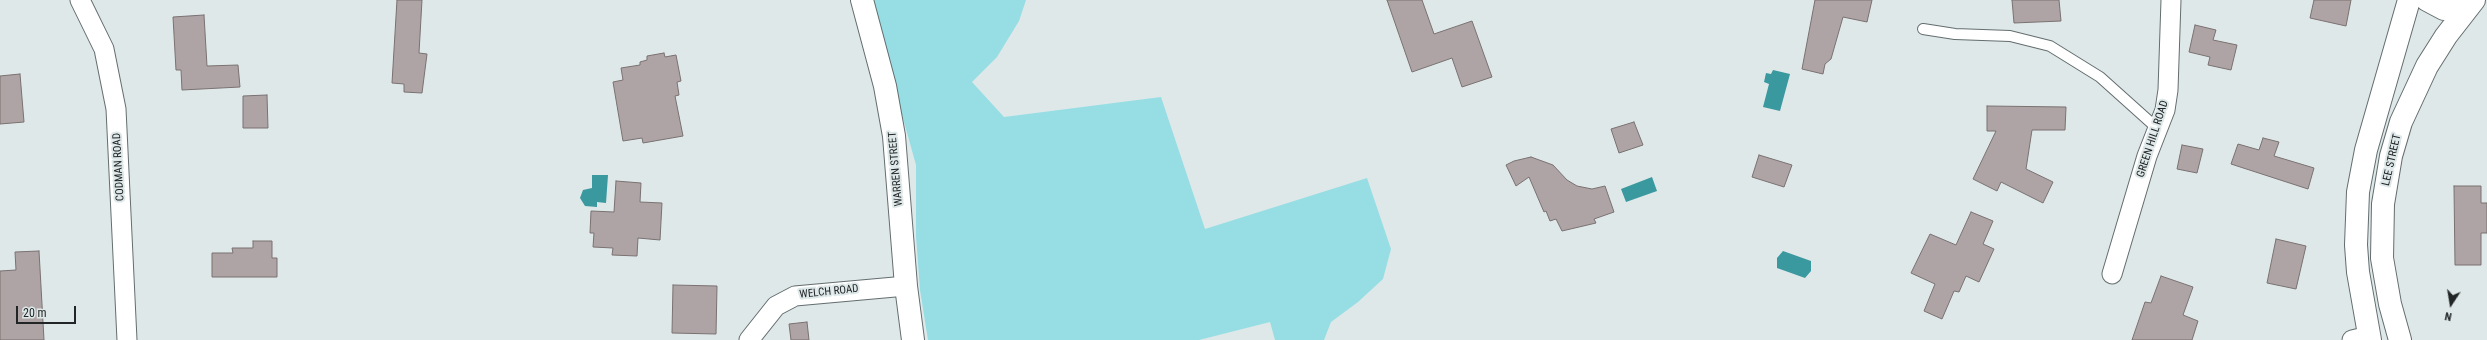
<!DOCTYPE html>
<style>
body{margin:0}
#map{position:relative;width:2487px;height:340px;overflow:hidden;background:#dee8e9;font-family:"Roboto Condensed",sans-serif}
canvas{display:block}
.north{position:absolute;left:2431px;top:284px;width:40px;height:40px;-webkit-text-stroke:3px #dee8e9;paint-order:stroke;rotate:192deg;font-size:11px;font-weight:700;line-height:16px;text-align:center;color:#222526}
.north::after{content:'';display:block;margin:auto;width:14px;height:18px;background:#222526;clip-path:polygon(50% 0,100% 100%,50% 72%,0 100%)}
.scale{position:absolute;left:16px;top:306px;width:60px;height:18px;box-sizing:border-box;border:2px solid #222526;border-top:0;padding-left:5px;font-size:12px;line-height:14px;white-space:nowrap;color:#222526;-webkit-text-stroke:3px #dee8e9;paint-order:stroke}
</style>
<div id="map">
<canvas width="2487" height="340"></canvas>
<div class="north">N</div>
<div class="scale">20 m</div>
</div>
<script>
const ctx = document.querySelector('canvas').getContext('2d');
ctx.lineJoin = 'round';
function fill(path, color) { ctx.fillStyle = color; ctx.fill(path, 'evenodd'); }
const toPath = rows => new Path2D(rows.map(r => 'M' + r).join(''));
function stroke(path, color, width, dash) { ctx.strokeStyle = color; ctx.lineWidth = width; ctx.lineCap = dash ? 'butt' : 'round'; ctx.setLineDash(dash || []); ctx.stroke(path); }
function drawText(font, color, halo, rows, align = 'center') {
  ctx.font = font + ' "Roboto Condensed",sans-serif'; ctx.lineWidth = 4; ctx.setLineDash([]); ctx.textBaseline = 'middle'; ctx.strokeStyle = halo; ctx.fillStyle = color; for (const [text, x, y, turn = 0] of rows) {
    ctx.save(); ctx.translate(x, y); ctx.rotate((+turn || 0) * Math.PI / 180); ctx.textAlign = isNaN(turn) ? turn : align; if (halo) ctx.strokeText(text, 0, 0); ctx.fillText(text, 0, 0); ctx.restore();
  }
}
fill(toPath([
 [870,0,1026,0,1019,21,997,57,972,82,1004,117,1161,97,1205,229,1367,178,1391,249,1383,279,1358,302,1331,322,1324,340,1275,340,1270,322,1199,340,928,340,920,290,916,236,916,165]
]), '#96dee4');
fill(toPath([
 [1773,70,1790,74,1780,111,1763,107,1769,84,1764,82,1766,73,1771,74],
 [592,175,608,175,606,203,597,202,597,207,585,206,580,198,583,190,592,188],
 [1652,177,1657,191,1626,202,1621,189],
 [1783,251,1811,261,1811,271,1805,278,1777,268,1777,258]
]), '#3a989f');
const building = toPath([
 [397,0,422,0,419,53,427,54,422,93,404,92,404,84,392,83,397,0],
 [1387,0,1422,0,1434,34,1472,21,1492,77,1462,87,1452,58,1412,72,1387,0],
 [1815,0,1872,0,1867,22,1843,17,1831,59,1825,64,1823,74,1802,69,1815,0],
 [2012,0,2059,0,2061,21,2014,23,2012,0],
 [2314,0,2351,0,2346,26,2310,18,2314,0],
 [204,15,207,66,238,65,240,87,182,90,181,70,176,70,173,17,204,15],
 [2195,25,2216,30,2213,40,2237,45,2231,70,2208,65,2210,57,2189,52,2195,25],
 [664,53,665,57,676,55,681,81,677,82,679,95,675,96,683,136,643,143,642,138,623,141,613,82,623,80,621,68,640,65,640,62,647,60,647,56,664,53],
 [20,74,24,122,0,124,0,76,20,74],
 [267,95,268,128,243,128,243,96,267,95],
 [1987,106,2066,107,2065,130,2032,130,2026,169,2053,182,2043,203,2001,182,1997,191,1973,179,1996,131,1987,131,1987,106],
 [1634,122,1643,145,1619,153,1611,129,1634,122],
 [2263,138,2279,142,2274,156,2314,168,2308,189,2231,164,2238,144,2259,150,2263,138],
 [2182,145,2203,149,2197,173,2177,169,2182,145],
 [1759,155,1792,165,1784,187,1752,177,1759,155],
 [1531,157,1553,165,1567,180,1577,186,1592,189,1605,186,1614,212,1594,219,1596,223,1562,231,1556,219,1550,221,1546,211,1544,212,1529,177,1516,186,1506,165,1514,161,1531,157],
 [616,181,641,183,640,202,662,203,660,240,638,238,637,256,612,255,613,248,593,247,594,233,590,233,591,211,614,212,616,181],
 [2454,186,2481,186,2481,203,2487,203,2487,233,2481,233,2481,265,2455,265,2454,186],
 [1971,212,1993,221,1983,244,1994,249,1979,282,1966,276,1959,292,1954,291,1942,319,1924,311,1935,284,1911,273,1930,234,1956,245,1971,212],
 [2276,239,2306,246,2296,289,2267,283,2276,239],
 [253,241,272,241,272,258,277,258,277,277,212,277,212,253,233,253,232,248,253,248,253,241],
 [39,251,44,340,0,340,0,271,16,270,15,252,39,251],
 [2161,276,2193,287,2183,315,2198,321,2192,340,2132,340,2145,302,2151,303,2161,276],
 [673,285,717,286,716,334,672,333,673,285],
 [807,322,809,340,791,340,789,324,807,322]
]);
fill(building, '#aea4a5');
stroke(building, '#7a7171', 1);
const lane = toPath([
 [1923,29,1955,34,2010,36,2050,46,2100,77,2158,129]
]);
const street = toPath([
 [80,0,104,49,116,109,127,340],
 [2112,274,2147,156,2165,110,2168,90,2171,0],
 [749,340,776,306,795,296,906,286],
 [2352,340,2369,336]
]);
const secondary = toPath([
 [862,0,885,86,894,136,906,286,913,340],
 [2427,0,2444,9,2470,5],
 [2370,340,2358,272,2356,245,2358,192,2366,150,2409,0],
 [2400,340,2390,304,2382,258,2383,204,2391,156,2401,122,2427,66,2446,36,2474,0]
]);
stroke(lane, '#646d6e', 12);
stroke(street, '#646d6e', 21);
stroke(secondary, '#646d6e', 24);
stroke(lane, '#fff', 10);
stroke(street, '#fff', 19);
stroke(secondary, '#fff', 22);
drawText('11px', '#222526', '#dee8e9', [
 ["GREEN HILL ROAD",2153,139,-72],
 ["LEE STREET",2392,160,-77],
 ["CODMAN ROAD",119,167,-93],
 ["WARREN STREET",896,169,-95],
 ["WELCH ROAD",829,292,-6]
]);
</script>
